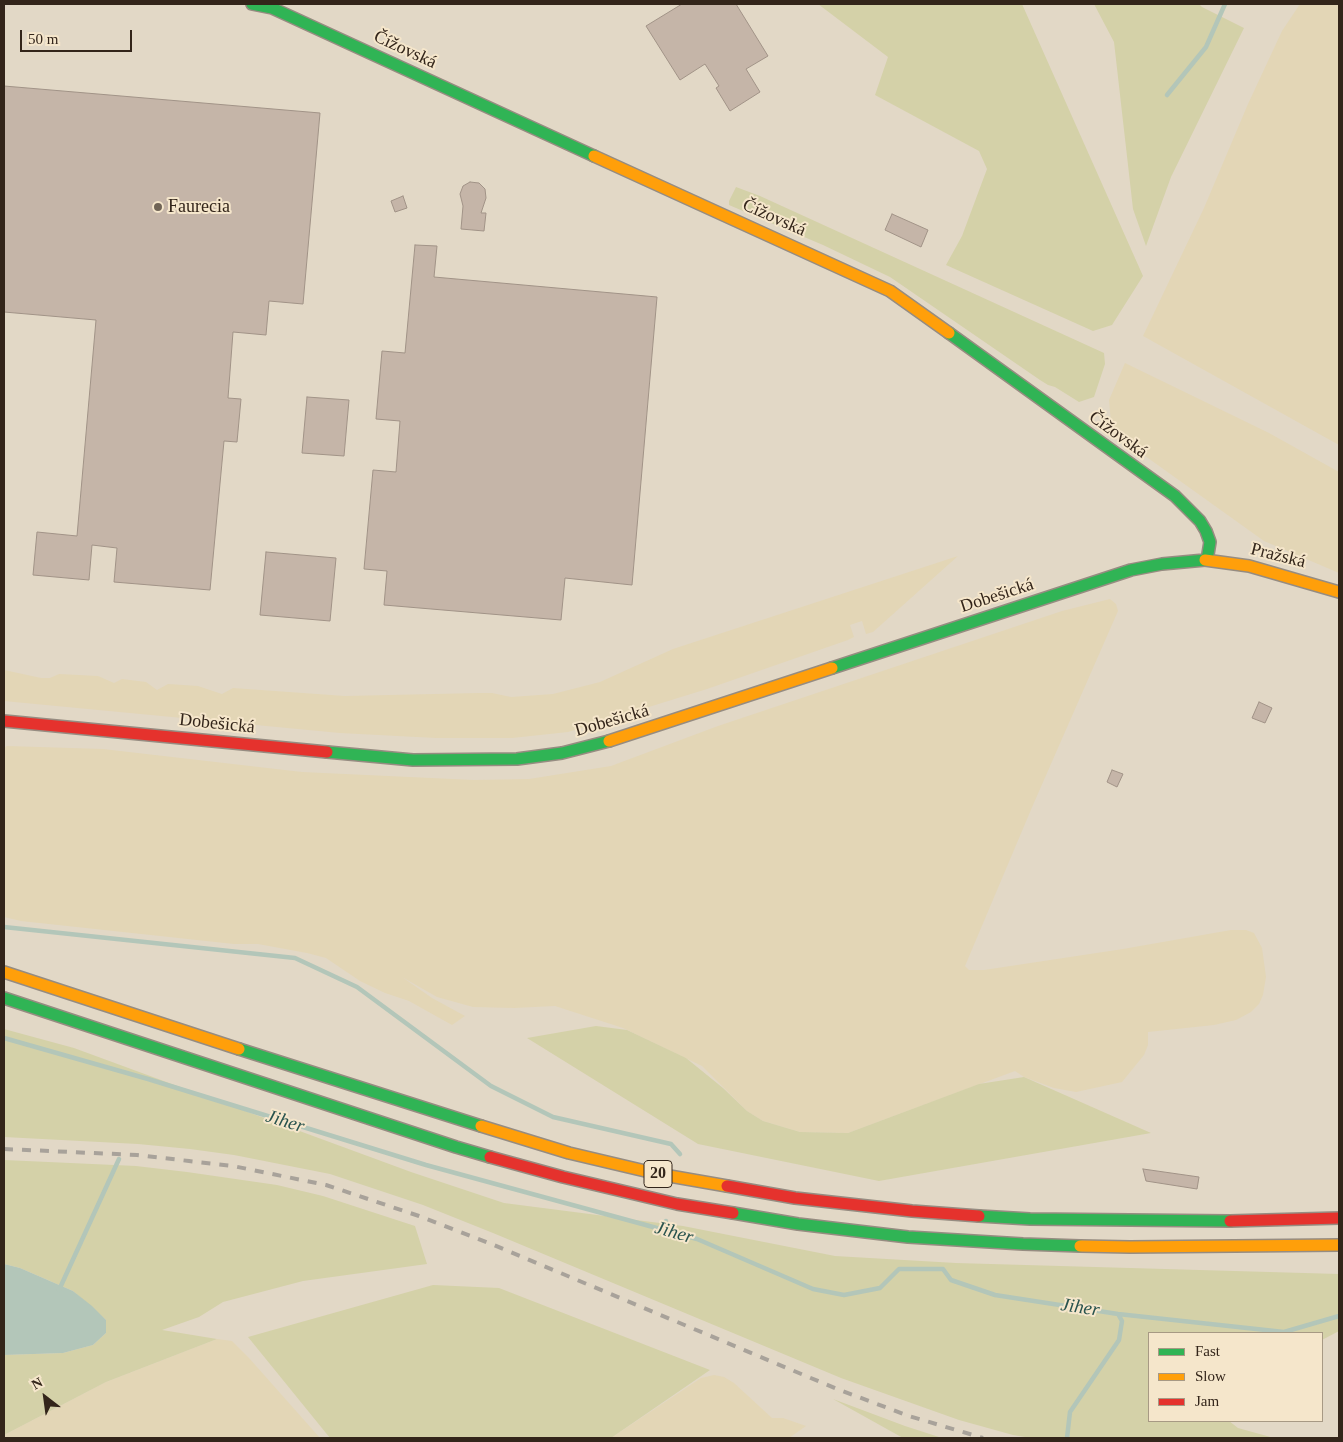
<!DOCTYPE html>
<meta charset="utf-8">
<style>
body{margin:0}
#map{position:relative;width:1343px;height:1442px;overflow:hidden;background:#e2d8c6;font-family:"Times New Roman",serif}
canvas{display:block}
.frame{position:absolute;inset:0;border:5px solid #33251a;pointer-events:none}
.legend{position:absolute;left:1148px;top:1332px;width:175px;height:90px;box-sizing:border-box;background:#f5e6cb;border:1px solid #a79984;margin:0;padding:6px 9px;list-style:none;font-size:15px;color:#33251a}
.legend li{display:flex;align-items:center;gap:10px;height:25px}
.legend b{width:25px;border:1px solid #a79984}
.north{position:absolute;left:20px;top:1372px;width:50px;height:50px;-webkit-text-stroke:4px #f5e6cb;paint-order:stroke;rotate:330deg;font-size:14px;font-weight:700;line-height:20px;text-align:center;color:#33251a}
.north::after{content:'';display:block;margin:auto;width:18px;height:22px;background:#33251a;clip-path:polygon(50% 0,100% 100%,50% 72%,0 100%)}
.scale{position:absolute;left:20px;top:30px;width:112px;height:22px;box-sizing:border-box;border:2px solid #33251a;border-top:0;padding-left:6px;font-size:15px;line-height:18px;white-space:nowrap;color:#33251a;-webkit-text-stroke:4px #f5e6cb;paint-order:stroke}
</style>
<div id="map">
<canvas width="1343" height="1442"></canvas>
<div class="frame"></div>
<ul class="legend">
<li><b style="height:6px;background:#30b455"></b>Fast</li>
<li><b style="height:6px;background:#ff9f0a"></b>Slow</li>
<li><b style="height:6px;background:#e5322d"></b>Jam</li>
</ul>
<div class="north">N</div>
<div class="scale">50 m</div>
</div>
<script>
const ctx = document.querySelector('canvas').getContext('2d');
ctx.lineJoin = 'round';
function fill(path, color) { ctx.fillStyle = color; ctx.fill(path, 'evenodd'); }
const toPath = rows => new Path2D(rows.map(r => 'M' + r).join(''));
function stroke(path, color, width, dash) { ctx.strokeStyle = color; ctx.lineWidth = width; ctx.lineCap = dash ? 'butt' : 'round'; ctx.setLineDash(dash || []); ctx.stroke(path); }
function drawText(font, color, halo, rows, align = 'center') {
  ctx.font = font + ' "Times New Roman",serif'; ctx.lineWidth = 4; ctx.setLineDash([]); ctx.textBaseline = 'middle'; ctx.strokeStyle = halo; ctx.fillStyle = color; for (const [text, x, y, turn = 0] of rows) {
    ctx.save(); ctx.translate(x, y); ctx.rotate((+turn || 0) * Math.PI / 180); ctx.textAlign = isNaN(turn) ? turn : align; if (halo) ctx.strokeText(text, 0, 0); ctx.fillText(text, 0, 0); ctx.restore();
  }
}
fill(toPath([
 [1300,4,1339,4,1339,445,1143,336,1204,208,1248,104,1282,31],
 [1125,363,1269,433,1339,472,1339,573,1264,541,1120,438,1111,423,1109,400],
 [958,556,873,632,866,634,862,621,850,625,854,637,848,640,707,689,568,732,512,738,436,738,340,733,4,701,4,670,41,678,50,678,59,674,98,676,114,683,122,679,146,682,157,690,168,684,198,686,222,694,233,688,345,696,479,693,492,693,511,697,553,694,600,682,673,649],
 [1110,599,1116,604,1118,611,1033,805,965,966,969,970,984,970,1123,949,1231,930,1246,930,1254,933,1262,948,1266,977,1263,995,1259,1004,1251,1012,1236,1020,1214,1025,1148,1032,1148,1045,1144,1055,1122,1082,1076,1092,1054,1088,1024,1077,1015,1071,848,1133,800,1132,763,1121,747,1111,702,1066,623,1028,555,1006,514,1008,473,1007,437,997,402,977,432,998,465,1016,452,1025,409,1001,385,993,360,981,326,958,307,953,258,944,234,944,21,921,4,917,4,748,7,746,103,749,302,772,474,780,529,779,611,766,718,726,1062,611],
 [217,1339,232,1341,249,1358,320,1438,4,1438,4,1435,106,1382],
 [714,1375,724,1377,734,1383,772,1418,783,1418,806,1426,789,1438,611,1438,701,1378]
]), '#e3d6b6');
fill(toPath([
 [818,4,1022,4,1143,276,1112,325,1093,331,946,265,962,236,987,169,979,151,875,95,888,57],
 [1094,4,1199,4,1202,7,1244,28,1171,177,1146,246,1133,209,1114,42],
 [736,187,760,196,1104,353,1105,364,1094,397,1079,402,1055,387,1048,385,1040,380,890,277,823,245,729,205,729,201],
 [596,1026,627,1030,686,1058,723,1088,747,1111,763,1121,800,1132,848,1133,979,1084,1024,1077,1151,1133,879,1181,698,1144,527,1038],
 [4,1029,74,1048,411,1172,504,1203,683,1226,835,1256,956,1263,1339,1274,1339,1331,1322,1340,1322,1333,1149,1333,1149,1421,1229,1421,1238,1428,1274,1438,1031,1438,1013,1435,959,1420,841,1378,493,1233,423,1205,330,1174,234,1155,190,1149,138,1144,4,1137],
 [4,1160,136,1166,187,1172,277,1185,323,1196,415,1226,427,1264,303,1281,223,1302,199,1317,162,1330,217,1339,106,1382,4,1435,4,1355,63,1353,93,1345,106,1333,106,1320,73,1291,20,1268,4,1264],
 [433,1285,499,1288,710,1370,611,1438,330,1438,248,1337],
 [833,1399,905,1426,942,1438,903,1438]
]), '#d4d1a8');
fill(toPath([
 [4,1264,20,1268,73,1291,92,1306,106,1320,106,1333,93,1345,63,1353,4,1355]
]), '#b3c6b9');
stroke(toPath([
 [1167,95,1206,47,1225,4],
 [4,927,295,958,357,987,491,1086,553,1117,671,1144,680,1154],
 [4,1038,148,1079,426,1165,697,1239,813,1289,844,1295,880,1288,899,1269,943,1269,951,1280,995,1295,1118,1314,1284,1332,1339,1316],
 [665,1230,666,1221],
 [59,1290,119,1159],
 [1067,1438,1070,1412,1119,1340,1122,1321,1118,1314]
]), '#b3c6b9', 4.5);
const building = toPath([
 [682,4,736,4,768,56,746,69,760,92,730,111,716,88,719,86,705,64,680,80,646,26,682,4],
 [4,86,320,113,303,304,269,301,266,335,233,332,228,398,241,399,237,442,224,441,210,590,114,582,117,548,92,545,89,580,33,575,37,532,77,536,96,320,4,312,4,86],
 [470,182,479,183,485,189,486,198,481,213,486,213,484,231,461,229,463,206,460,194,463,186,470,182],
 [403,196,407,208,395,212,391,201,403,196],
 [892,214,928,230,921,247,885,230,892,214],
 [415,245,437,246,434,277,657,297,632,585,565,578,561,620,384,605,387,571,364,569,373,470,396,472,400,421,376,419,382,351,405,353,415,245],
 [307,397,349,400,344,456,302,453,307,397],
 [266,552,336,558,330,621,260,615,266,552],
 [1259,702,1272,708,1265,723,1252,718,1259,702],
 [1112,770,1123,774,1117,787,1107,782,1112,770],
 [1143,1169,1199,1177,1197,1189,1146,1181,1143,1169]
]);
fill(building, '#c5b5a8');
stroke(building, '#a19387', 1);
const fast = toPath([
 [252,4,272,8,594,156],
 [949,333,1175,496,1200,521,1206,531,1210,542,1207,560],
 [832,668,1131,570,1162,564,1205,560],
 [327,752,413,760,517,759,562,753,609,741],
 [4,998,456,1147,490,1157],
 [239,1049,481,1126],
 [733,1213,798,1224,908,1237,1023,1244,1080,1246],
 [979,1216,1030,1219,1230,1221]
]);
const slow = toPath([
 [594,156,890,291,949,333],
 [1205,560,1249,566,1339,592],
 [609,741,832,668],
 [4,972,239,1049],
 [481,1126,569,1153,658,1174,727,1186],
 [1080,1246,1130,1247,1339,1245]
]);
const jam = toPath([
 [4,721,327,752],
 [490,1157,563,1177,677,1204,733,1213],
 [727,1186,795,1198,912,1211,979,1216],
 [1230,1221,1339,1218]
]);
stroke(fast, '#968c81', 14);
stroke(slow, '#968c81', 14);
stroke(jam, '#968c81', 14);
stroke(fast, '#30b455', 11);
stroke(slow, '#ff9f0a', 11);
stroke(jam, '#e5322d', 11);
stroke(toPath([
 [4,1149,137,1155,189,1161,233,1166,326,1185,419,1216,489,1243,837,1389,909,1416,983,1438]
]), '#a8a29a', 4, [9, 9]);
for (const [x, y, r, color] of [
 [158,207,5,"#706456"]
]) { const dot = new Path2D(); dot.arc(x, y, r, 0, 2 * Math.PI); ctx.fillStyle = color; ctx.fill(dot); stroke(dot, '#f5e6cb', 2); }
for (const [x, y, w] of [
 [658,1174,28]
]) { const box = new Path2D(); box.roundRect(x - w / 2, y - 13.5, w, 27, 4); ctx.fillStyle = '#f5e6cb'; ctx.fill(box); stroke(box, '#33251a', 1); }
drawText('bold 16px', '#33251a', null, [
 ["20",658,1174]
]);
drawText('18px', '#33251a', '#f5e6cb', [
 ["Čížovská",405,50,25],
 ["Čížovská",774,218,24],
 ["Čížovská",1118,435,36],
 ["Pražská",1278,556,14],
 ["Dobešická",997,596,-18],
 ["Dobešická",612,721,-16],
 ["Dobešická",217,724,6]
]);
drawText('18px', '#33251a', '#f5e6cb', [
 ["Faurecia",168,207]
], 'left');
drawText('italic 19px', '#29534e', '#f5e6cb', [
 ["Jiher",285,1122,17],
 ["Jiher",674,1233,16],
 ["Jiher",1080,1308,9]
]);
</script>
